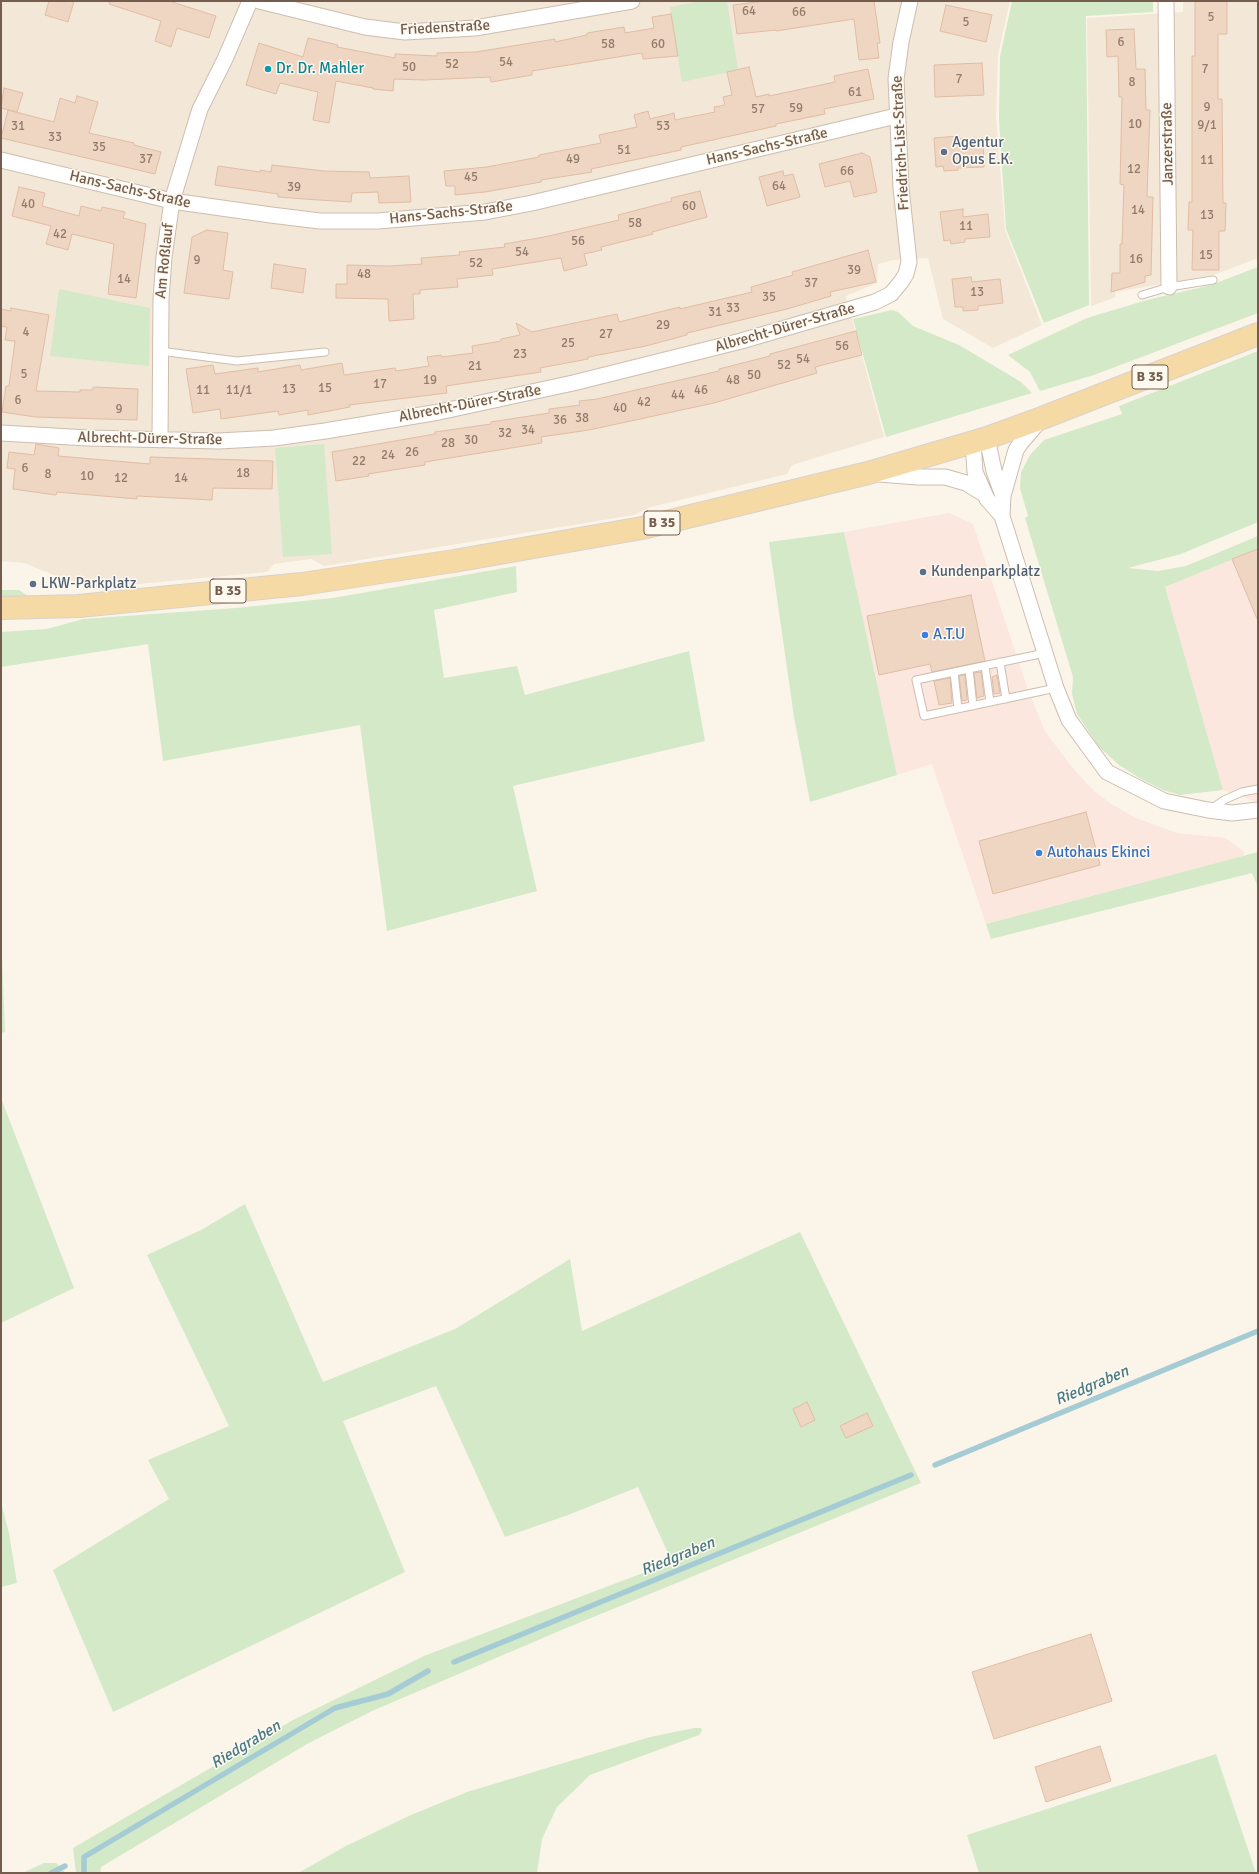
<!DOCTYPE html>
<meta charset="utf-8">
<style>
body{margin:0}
#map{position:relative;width:1259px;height:1874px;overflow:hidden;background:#fbf5e9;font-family:Signika,sans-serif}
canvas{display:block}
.frame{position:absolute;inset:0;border:2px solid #745d4e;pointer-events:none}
</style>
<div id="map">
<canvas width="1259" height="1874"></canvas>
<div class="frame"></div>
</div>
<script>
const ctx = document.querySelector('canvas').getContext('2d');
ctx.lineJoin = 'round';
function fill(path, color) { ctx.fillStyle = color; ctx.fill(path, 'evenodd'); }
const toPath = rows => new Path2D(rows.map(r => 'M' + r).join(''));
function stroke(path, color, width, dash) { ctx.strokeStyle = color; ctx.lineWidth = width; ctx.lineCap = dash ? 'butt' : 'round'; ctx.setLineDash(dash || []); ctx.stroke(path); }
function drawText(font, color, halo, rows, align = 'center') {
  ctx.font = font + ' Signika,sans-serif'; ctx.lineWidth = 3; ctx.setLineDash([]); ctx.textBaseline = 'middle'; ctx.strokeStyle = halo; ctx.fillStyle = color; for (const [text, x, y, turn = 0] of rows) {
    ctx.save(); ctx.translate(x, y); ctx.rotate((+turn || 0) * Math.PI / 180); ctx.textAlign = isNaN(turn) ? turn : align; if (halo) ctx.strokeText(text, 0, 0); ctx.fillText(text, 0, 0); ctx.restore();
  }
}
fill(toPath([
 [1,1,1010,1,998,55,996,116,1005,230,1042,325,993,348,943,319,928,258,893,260,878,264,877,283,846,296,884,437,792,465,787,474,651,507,634,515,324,566,311,559,274,564,267,572,96,588,56,576,24,563,1,561],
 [1183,1,1258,1,1258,258,1214,275,1115,292,1116,297,1091,306,1087,18,1183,12]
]), '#f3e7d8');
fill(toPath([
 [949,513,973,524,1028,690,1045,731,1071,766,1092,789,1111,804,1136,818,1177,833,1226,838,1244,852,1243,856,986,924,932,764,897,775,844,532],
 [1258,549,1258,802,1223,790,1165,587]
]), '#fbe7de');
fill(toPath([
 [702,1,727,1,738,70,682,82,670,7],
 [1012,1,1153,1,1153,12,1086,16,1089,305,1044,323,1006,229,999,119,1000,57],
 [1258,267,1258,313,1094,375,1040,391,1030,372,1008,355,1087,318,1147,300,1211,285],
 [59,289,150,308,149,366,50,356],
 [892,310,898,312,913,326,959,345,986,361,1021,382,1032,393,886,437,853,319],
 [1258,351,1258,522,1181,554,1128,568,1158,571,1186,566,1258,536,1258,549,1165,587,1223,790,1180,795,1163,790,1141,779,1119,765,1099,747,1077,714,1072,694,1073,677,1025,518,1028,516,1020,488,1021,472,1030,455,1044,440,1122,414,1119,406],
 [324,444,332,554,283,557,275,448],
 [844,532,897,775,810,802,794,717,769,542],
 [516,566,517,592,434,610,444,678,517,666,525,695,689,651,705,741,513,786,537,891,387,931,360,725,163,761,148,644,1,667,1,632,47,629,83,619,236,608,333,598],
 [1,590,19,590,29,597,1,598],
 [1258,852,1258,887,1252,873,991,939,986,924],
 [1,929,5,1032,1,1033],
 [1,1098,74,1288,1,1323],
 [245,1204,323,1382,455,1329,570,1259,582,1331,800,1232,921,1483,564,1629,372,1711,307,1744,101,1867,100,1873,76,1873,73,1848,293,1720,424,1656,672,1562,638,1487,568,1515,505,1537,436,1386,343,1421,405,1572,113,1712,53,1570,169,1499,148,1460,229,1426,147,1255,201,1230],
 [1,1502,9,1533,17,1583,1,1587],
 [694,1728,701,1728,702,1731,699,1735,590,1775,557,1807,542,1839,537,1873,298,1873,346,1846,411,1815,467,1792,650,1737],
 [1216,1754,1256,1873,979,1873,967,1835],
 [44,1863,56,1863,66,1873,22,1873]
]), '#d4e9c8');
stroke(toPath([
 [935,1465,1258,1331],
 [454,1662,911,1475],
 [51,1873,65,1866],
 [84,1873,84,1857,335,1708,388,1694,428,1671]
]), '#a5ccd5', 5.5);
const building = toPath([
 [49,1,74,1,68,22,45,15,49,1],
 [110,1,169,1,216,16,209,38,177,28,171,47,155,41,161,21,109,4,110,1],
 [765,1,874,1,880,43,877,43,879,58,859,60,854,19,776,31,776,30,737,34,733,5,765,1],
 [1195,1,1227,1,1227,34,1218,34,1218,99,1222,99,1223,203,1226,203,1225,231,1219,231,1219,270,1192,270,1193,230,1188,230,1189,202,1192,202,1192,56,1195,56,1195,1],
 [946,5,992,15,986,42,940,31,946,5],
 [671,14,678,56,643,59,642,53,532,71,532,75,491,82,490,77,424,80,394,79,393,91,373,89,373,88,336,81,329,123,313,120,318,92,280,83,276,94,246,85,259,43,303,57,308,38,338,45,337,47,395,58,395,54,437,56,437,53,476,52,555,39,555,42,587,35,587,33,624,27,625,33,654,28,652,17,671,14],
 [1134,29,1136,69,1145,69,1146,110,1150,110,1147,197,1153,197,1151,275,1145,276,1145,282,1111,292,1112,273,1120,273,1120,244,1122,244,1124,185,1120,184,1122,97,1119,97,1118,56,1107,57,1106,30,1134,29],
 [982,63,984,95,935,97,934,65,982,63],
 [749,67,756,97,769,94,769,96,835,82,834,76,868,69,874,99,824,109,825,114,776,124,776,126,681,147,681,150,591,169,592,172,541,180,541,182,485,192,455,195,455,186,446,186,444,171,487,167,539,157,539,155,601,143,599,135,637,127,634,115,648,111,650,119,674,113,675,120,715,112,714,107,725,105,723,97,732,95,727,72,749,67],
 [4,88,23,93,17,112,1,108,4,88],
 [77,96,98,102,89,133,134,143,134,145,161,152,155,174,1,138,8,110,54,122,60,98,75,103,77,96],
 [959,136,959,139,983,138,984,167,958,168,958,170,944,171,943,166,936,167,934,138,959,136],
 [862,153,870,157,877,192,854,197,850,181,825,187,819,164,862,153],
 [272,165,324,171,369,172,370,178,409,176,411,202,379,203,378,192,352,193,351,202,304,199,278,197,278,194,215,185,218,166,260,172,260,170,271,172,272,165],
 [783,171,784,176,793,174,800,197,767,206,759,177,783,171],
 [19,187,45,193,42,206,79,216,81,206,101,211,102,207,125,212,123,218,146,224,136,298,108,294,114,244,72,234,68,250,46,244,51,226,12,216,19,187],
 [700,191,707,217,652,232,653,234,601,247,602,250,584,254,587,265,564,271,561,258,492,269,493,275,457,279,458,287,420,290,420,294,413,294,414,319,389,321,388,299,336,298,336,284,347,284,347,265,389,266,422,264,421,258,460,255,459,252,505,247,504,244,544,237,619,220,618,215,672,201,671,198,700,191],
 [963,209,963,217,988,214,990,237,965,239,965,242,951,244,950,240,944,241,940,212,963,209],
 [207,230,228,233,223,270,233,272,229,299,184,293,192,237,207,230],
 [868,250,876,282,830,292,831,296,787,309,687,333,687,335,646,346,588,357,588,359,540,368,541,372,446,386,447,393,349,405,350,407,308,415,308,410,279,415,278,411,221,419,220,409,193,413,186,369,213,365,215,374,258,368,258,372,300,365,301,370,342,363,344,375,395,368,396,371,429,366,427,357,441,355,442,357,473,353,472,346,501,341,501,339,520,335,516,323,532,332,617,314,619,322,680,307,680,309,752,292,751,287,793,275,792,272,868,250],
 [274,264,306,269,303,293,271,288,274,264],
 [971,277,972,282,1000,279,1003,303,978,306,978,310,963,311,963,307,955,307,952,279,971,277],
 [11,308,49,315,36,391,80,392,80,390,93,390,93,387,138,389,137,420,35,417,2,412,6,386,9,386,15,341,5,340,7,327,1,326,1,309,11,311,11,308],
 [856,331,862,355,815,367,817,373,714,403,589,430,541,437,542,443,425,462,425,465,368,474,369,476,336,481,332,452,435,434,435,432,491,424,491,422,549,413,549,409,580,405,579,401,597,399,719,371,719,369,770,356,770,354,856,331],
 [36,444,59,448,58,456,150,464,150,457,273,461,272,489,213,488,212,500,137,496,137,499,57,492,56,495,13,489,15,469,7,468,9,452,34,455,36,444],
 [1258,549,1258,621,1232,559,1258,549],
 [971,595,985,661,932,672,930,664,879,675,867,616,971,595],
 [981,672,984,696,977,698,974,673,981,672],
 [965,675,967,700,962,701,959,676,965,675],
 [997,675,1000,693,994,694,992,677,997,675],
 [950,678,952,703,939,705,934,681,950,678],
 [1086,812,1100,865,993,894,979,841,1086,812],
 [807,1402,815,1420,801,1427,793,1409,807,1402],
 [867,1413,873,1426,846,1438,840,1426,867,1413],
 [1091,1634,1112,1701,994,1739,972,1672,1091,1634],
 [1100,1746,1111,1781,1046,1802,1035,1767,1100,1746]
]);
fill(building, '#efd6c2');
stroke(building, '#e1bda4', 1);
const service = toPath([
 [1142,295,1169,287,1213,280],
 [160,351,237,361,325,352],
 [1045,653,916,680,924,716,1056,688],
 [1000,662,1006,699],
 [985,666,990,702],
 [969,669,973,706],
 [954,672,958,709],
 [1211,809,1224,800,1242,792,1258,789]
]);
const minor = toPath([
 [259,1,365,27,405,32,475,28,632,1],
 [1166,1,1169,287],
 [1,160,172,201,271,215,320,221,378,221,485,212,532,203,896,116],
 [1037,424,1020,444,1016,450,1003,496,1002,516,1056,688,1069,720,1107,772,1164,801,1208,810,1232,813,1258,810],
 [1,433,88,438,219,441,274,438,325,431,439,412,573,383,741,341,875,302,891,294,901,282,906,274,909,262,901,188,896,79,901,42,910,1],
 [987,438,994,471,1003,496],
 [160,440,161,299,164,257,172,201,200,109,225,59,250,1],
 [973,442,975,472,987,499,1002,516],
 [879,474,917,477,945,477,966,483,984,494]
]);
const primary = toPath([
 [1,608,79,606,302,584,454,561,642,528,868,473,987,438,1042,418,1258,334]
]);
stroke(service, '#cdbdaf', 9);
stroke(minor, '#cdbdaf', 17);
stroke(primary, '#d8d2cd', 24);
stroke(service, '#fff', 7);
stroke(minor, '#fff', 15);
stroke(primary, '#f5daa6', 22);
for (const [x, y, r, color] of [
 [268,69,4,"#0f9aa8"],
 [944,152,4,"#5c6f8a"],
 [923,572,4,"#5c6f8a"],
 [33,584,4,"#5c6f8a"],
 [925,635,4,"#3f7fe0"],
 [1039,853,4,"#3f7fe0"]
]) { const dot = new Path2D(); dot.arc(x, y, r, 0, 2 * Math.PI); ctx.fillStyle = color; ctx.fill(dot); stroke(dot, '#fef9ef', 1.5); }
drawText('13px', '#937b6b', null, [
 ["64",749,12],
 ["66",799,13],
 ["5",1211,18],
 ["5",966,23],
 ["6",1121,43],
 ["58",608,45],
 ["60",658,45],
 ["54",506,63],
 ["52",452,65],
 ["50",409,68],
 ["7",1205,70],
 ["7",959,80],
 ["8",1132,83],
 ["61",855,93],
 ["9",1207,108],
 ["59",796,109],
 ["57",758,110],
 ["10",1135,125],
 ["9/1",1207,126],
 ["31",18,127],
 ["53",663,127],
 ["33",55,138],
 ["35",99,148],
 ["51",624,151],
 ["37",146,160],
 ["49",573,160],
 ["11",1207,161],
 ["12",1134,170],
 ["66",847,172],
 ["45",471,178],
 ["64",779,187],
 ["39",294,188],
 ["40",28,205],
 ["60",689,207],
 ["14",1138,211],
 ["13",1207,216],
 ["58",635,224],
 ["11",966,227],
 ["42",60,235],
 ["56",578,242],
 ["54",522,253],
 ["15",1206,256],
 ["16",1136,260],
 ["9",197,261],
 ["52",476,264],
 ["39",854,271],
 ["48",364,275],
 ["14",124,280],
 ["37",811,284],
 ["13",977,293],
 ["35",769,298],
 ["33",733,309],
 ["31",715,313],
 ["29",663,326],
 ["4",26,333],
 ["27",606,335],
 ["25",568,344],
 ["56",842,347],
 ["23",520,355],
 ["54",803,360],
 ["52",784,366],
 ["21",475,367],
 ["5",24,375],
 ["50",754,376],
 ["19",430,381],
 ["48",733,381],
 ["17",380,385],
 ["15",325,389],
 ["13",289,390],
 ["11",203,391],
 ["11/1",239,391],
 ["46",701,391],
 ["44",678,396],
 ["6",18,401],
 ["42",644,403],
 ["40",620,409],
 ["9",119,410],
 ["38",582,419],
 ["36",560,421],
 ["34",528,431],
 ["32",505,434],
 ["30",471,441],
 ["28",448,444],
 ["26",412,453],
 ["24",388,456],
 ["22",359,462],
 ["6",25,469],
 ["18",243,474],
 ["8",48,475],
 ["10",87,477],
 ["12",121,479],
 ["14",181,479]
]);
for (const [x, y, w] of [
 [1150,377,36],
 [662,523,36],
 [228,591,36]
]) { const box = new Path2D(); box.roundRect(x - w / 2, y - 12, w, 24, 3); ctx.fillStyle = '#fef9ef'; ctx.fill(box); stroke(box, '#745d4e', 1); }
drawText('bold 14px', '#745d4e', null, [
 ["B 35",1150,377],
 ["B 35",662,523],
 ["B 35",228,591]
]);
drawText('15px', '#745d4e', '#fef9ef', [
 ["Friedenstraße",445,28,-3],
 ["Friedrich-List-Straße",901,143,-93],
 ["Janzerstraße",1168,144,-91],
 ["Hans-Sachs-Straße",767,147,-13],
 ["Hans-Sachs-Straße",130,190,13],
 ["Hans-Sachs-Straße",451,213,-6],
 ["Am Roßlauf",165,261,-84],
 ["Albrecht-Dürer-Straße",785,328,-16],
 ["Albrecht-Dürer-Straße",470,404,-11],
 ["Albrecht-Dürer-Straße",150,439,1]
]);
drawText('15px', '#0d838f', '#fef9ef', [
 ["Dr. Dr. Mahler",276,69]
], 'left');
drawText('15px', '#4e5e75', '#fef9ef', [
 ["Agentur",952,143],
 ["Opus E.K.",952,160],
 ["Kundenparkplatz",931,572],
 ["LKW-Parkplatz",41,584]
], 'left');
drawText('15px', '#366cbe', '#fef9ef', [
 ["A.T.U",933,635],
 ["Autohaus Ekinci",1047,853]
], 'left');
drawText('italic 16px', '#487a86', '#fef9ef', [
 ["Riedgraben",1092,1386,-23],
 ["Riedgraben",678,1557,-22],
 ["Riedgraben",246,1745,-31]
]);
</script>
